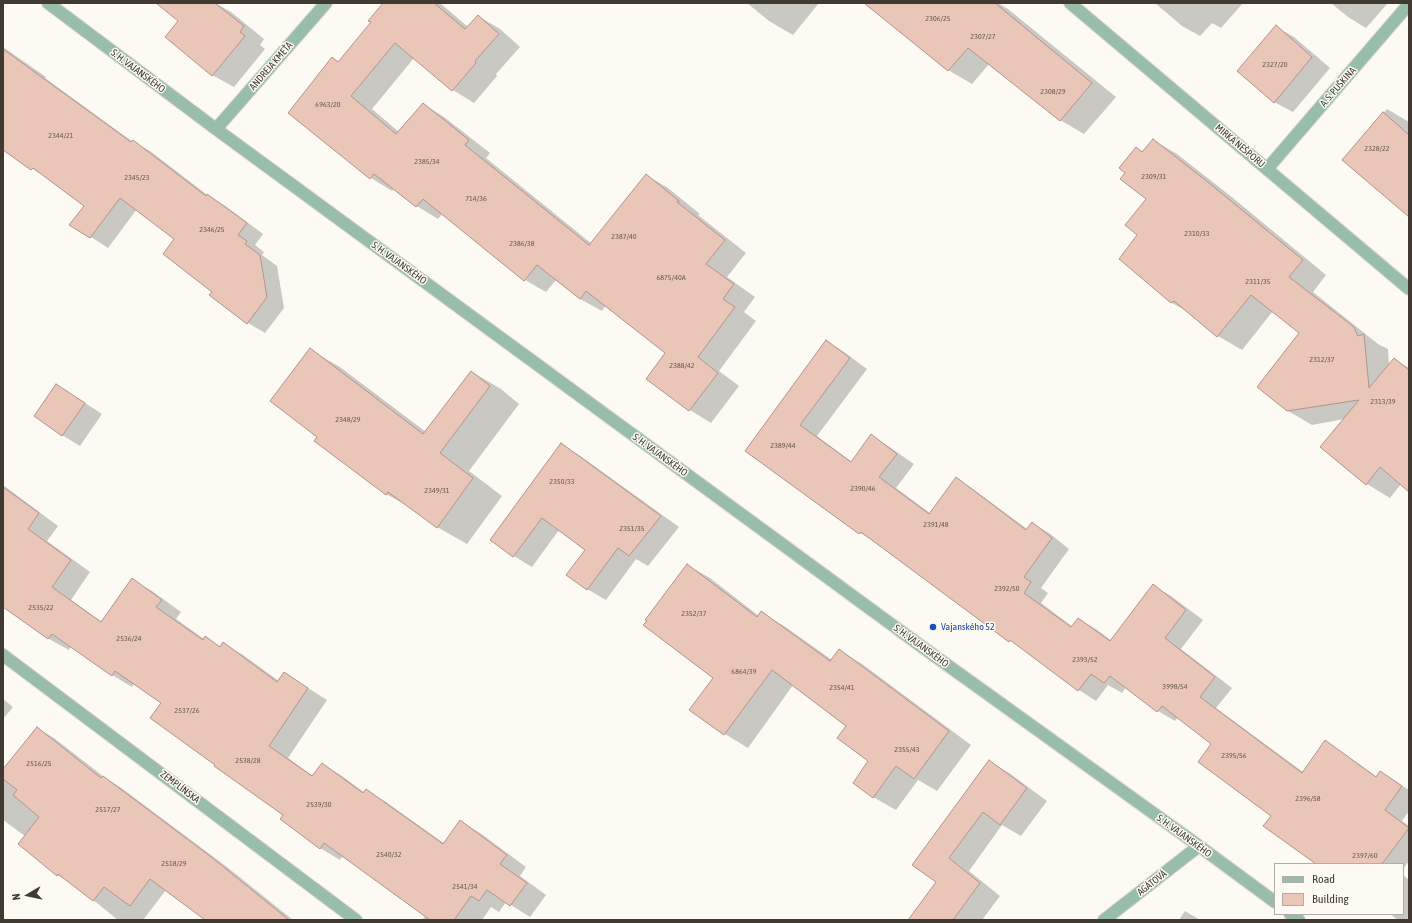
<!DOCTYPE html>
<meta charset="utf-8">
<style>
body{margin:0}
#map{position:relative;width:1412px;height:923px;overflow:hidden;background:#fdfaf4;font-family:"Asap Condensed",sans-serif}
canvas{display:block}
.frame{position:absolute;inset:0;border:4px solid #403a30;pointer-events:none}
.legend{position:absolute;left:1274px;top:863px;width:130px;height:52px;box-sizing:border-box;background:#fdfaf4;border:1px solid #b1ada6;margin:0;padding:5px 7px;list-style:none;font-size:12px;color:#403a30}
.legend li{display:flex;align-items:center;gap:8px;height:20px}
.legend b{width:20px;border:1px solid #b1ada6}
.north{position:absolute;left:8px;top:875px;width:40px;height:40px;-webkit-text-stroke:3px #fdfaf4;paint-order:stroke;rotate:261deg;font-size:11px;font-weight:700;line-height:16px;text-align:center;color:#403a30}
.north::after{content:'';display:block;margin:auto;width:14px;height:18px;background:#403a30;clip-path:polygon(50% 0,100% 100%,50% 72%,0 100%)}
</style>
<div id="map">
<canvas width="1412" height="923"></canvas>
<div class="frame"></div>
<ul class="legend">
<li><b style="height:5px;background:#98bdab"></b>Road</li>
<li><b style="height:11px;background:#eac6b8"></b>Building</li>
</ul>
<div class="north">N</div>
</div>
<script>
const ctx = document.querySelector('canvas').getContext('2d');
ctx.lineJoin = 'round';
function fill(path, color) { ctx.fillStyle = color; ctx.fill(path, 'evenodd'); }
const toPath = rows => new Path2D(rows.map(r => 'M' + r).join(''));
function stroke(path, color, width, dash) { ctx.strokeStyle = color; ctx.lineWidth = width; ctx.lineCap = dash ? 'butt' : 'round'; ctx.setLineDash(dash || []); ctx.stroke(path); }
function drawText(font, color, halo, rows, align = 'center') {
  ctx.font = font + ' "Asap Condensed",sans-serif'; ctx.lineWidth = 3; ctx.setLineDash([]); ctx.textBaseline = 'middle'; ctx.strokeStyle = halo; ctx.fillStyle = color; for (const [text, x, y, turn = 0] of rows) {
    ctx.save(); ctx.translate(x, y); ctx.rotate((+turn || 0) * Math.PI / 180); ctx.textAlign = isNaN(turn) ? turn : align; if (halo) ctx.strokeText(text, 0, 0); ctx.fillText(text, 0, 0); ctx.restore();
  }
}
fill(toPath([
 [158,3,215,3,231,12,264,39,260,45,265,49,234,87,212,75,180,21],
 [384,3,440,3,468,27,478,16,500,29,520,47,496,74,497,76,474,103,453,90,414,58,372,109,399,132,423,104,444,117,490,153,486,158,592,244,646,175,668,188,700,214,698,215,746,253,727,277,755,297,744,312,756,321,719,371,739,386,711,423,690,410,647,379,667,353,606,305,602,311,580,299,556,280,546,292,525,280,443,213,438,219,417,206,394,188,392,191,371,178,290,113,333,59,339,62,372,22],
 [747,3,819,3,793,35,769,21],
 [866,3,998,3,1008,9,1116,97,1084,134,1060,120,989,64,972,84,948,70],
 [1155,3,1243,3,1221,28,1212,23,1200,36,1182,26],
 [1331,3,1388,3,1366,28,1348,17],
 [1276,27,1294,37,1330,68,1293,112,1274,102],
 [3,47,46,77,45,78,133,142,150,151,210,197,224,205,263,234,255,245,264,252,262,255,277,266,284,308,265,333,248,323,210,295,213,291,176,239,137,209,108,248,71,224,85,205,49,179,3,150],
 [1387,109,1409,122,1409,216,1343,160],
 [1153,140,1177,154,1233,198,1326,275,1313,292,1378,344,1388,349,1389,365,1394,359,1409,368,1409,491,1401,484,1390,498,1367,484,1344,419,1312,425,1288,411,1300,333,1273,311,1242,350,1218,336,1190,313,1172,303,1120,259,1139,235,1147,199,1126,173,1136,148,1144,152],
 [827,341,844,352,867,369,817,436,852,462,871,436,888,446,914,464,896,488,930,513,956,479,973,489,1027,529,1032,523,1049,533,1069,549,1041,588,1048,593,1041,603,1073,627,1078,619,1096,629,1112,641,1153,586,1171,596,1203,620,1181,649,1232,688,1216,708,1303,772,1325,742,1342,752,1377,777,1381,772,1409,790,1409,811,1402,821,1409,826,1409,861,1403,869,1403,864,1321,864,1272,815,1213,744,1178,717,1175,721,1158,711,1126,687,1122,693,1108,685,1096,701,1079,690,877,543,860,533,746,451],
 [310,350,340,367,426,432,472,372,501,389,519,404,469,471,502,496,467,544,437,527,415,510,386,494,319,436],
 [57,385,102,414,80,446,62,435],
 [561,445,579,455,679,527,648,566,636,559,606,600,587,589,586,549,559,530,532,567,514,556,491,540],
 [3,485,58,526,47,541,90,572,71,600,102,622,132,580,152,591,181,612,176,619,204,639,205,638,221,647,223,643,243,655,279,681,284,673,327,700,288,758,313,776,322,764,342,776,365,793,366,790,386,802,445,844,460,821,480,833,526,867,520,876,546,895,530,917,506,902,499,912,491,907,482,920,422,920,426,915,343,855,340,860,320,848,285,814,217,764,162,702,134,683,132,687,112,675,71,646,69,650,49,639,10,611,3,586],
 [687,565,710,578,759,616,761,613,784,626,832,660,839,650,862,664,971,745,937,791,918,780,896,810,873,797,870,761,847,725,793,685,748,748,725,734,691,709,714,678],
 [3,699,13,707,3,719],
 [37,728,54,738,108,780,120,787,227,867,293,920,207,920,166,890,143,920,118,920,72,883,57,875,25,836,3,820,3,771],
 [989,761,1009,773,1047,801,1021,836,1002,825,969,871,1000,896,982,920,909,920,937,882],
 [1403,875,1409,880,1409,920,1398,920,1390,914,1403,914],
 [1185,911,1200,920,1179,920]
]), '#0003');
const building = toPath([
 [156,3,215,3,244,26,240,32,245,36,212,76,165,37,178,21,156,3],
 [383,3,434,3,465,29,478,15,499,34,475,61,476,63,452,91,395,43,351,96,396,134,423,103,469,140,465,145,589,245,646,174,679,201,677,202,725,240,706,264,734,284,723,299,735,307,698,357,718,373,689,411,646,379,665,353,586,291,580,299,537,265,524,281,423,199,416,207,374,174,370,179,288,113,332,57,338,62,371,22,368,21,383,3],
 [864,3,995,3,1092,83,1060,121,968,48,948,71,864,3],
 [1276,25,1312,57,1274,103,1237,71,1276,25],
 [3,49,131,142,133,140,206,196,207,194,247,223,238,235,247,241,245,244,260,255,267,297,247,324,209,295,212,292,163,254,174,239,120,198,90,238,69,225,84,206,33,168,31,170,3,150,3,49],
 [1383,112,1409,135,1409,217,1342,160,1383,112],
 [1153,139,1209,183,1303,260,1289,277,1354,327,1358,336,1364,334,1369,388,1394,358,1409,370,1409,492,1380,467,1366,485,1320,447,1359,400,1287,411,1257,387,1299,333,1251,295,1217,337,1174,301,1171,303,1119,259,1137,235,1125,225,1146,199,1120,179,1125,173,1119,168,1136,147,1142,152,1153,139],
 [826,340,850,358,800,425,851,462,871,434,897,454,879,477,929,514,956,477,1026,530,1032,522,1052,538,1024,577,1031,582,1024,593,1071,627,1078,618,1110,641,1153,584,1186,610,1165,638,1215,677,1200,697,1302,773,1325,740,1376,777,1380,771,1402,786,1385,810,1409,828,1382,864,1316,864,1263,826,1271,816,1198,762,1211,744,1162,706,1157,712,1110,676,1104,683,1091,674,1078,691,1010,640,1009,642,861,532,859,534,745,451,826,340],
 [310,348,423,434,471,371,490,386,440,453,473,478,437,528,388,492,386,495,314,441,317,437,270,401,310,348],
 [56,384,85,403,62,436,34,416,56,384],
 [561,443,661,516,629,556,618,548,587,590,566,575,585,550,542,518,513,557,490,540,561,443],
 [3,487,39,513,28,529,71,560,52,587,101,622,132,578,162,600,156,607,203,640,205,636,220,647,223,642,277,682,284,672,308,688,269,746,312,776,322,763,363,793,366,789,443,844,460,820,507,855,500,864,527,883,510,906,487,890,479,901,471,896,454,920,430,920,324,843,320,849,280,819,283,815,214,766,215,765,150,718,161,703,115,671,112,676,52,634,48,639,3,607,3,487],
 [687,564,757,617,761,611,830,661,839,649,949,731,914,779,896,766,873,798,853,783,868,761,837,738,846,726,772,670,724,735,689,710,713,678,643,625,647,621,645,620,687,564],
 [37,727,101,778,103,776,210,856,289,920,205,920,150,879,130,906,104,887,93,901,58,874,57,876,18,844,39,817,13,795,17,790,3,779,3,769,37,727],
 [989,760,1027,788,1000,825,983,812,949,858,980,883,953,920,908,920,936,882,912,865,989,760]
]);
fill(building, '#eac6b8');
stroke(building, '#b19489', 1);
const street = toPath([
 [48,3,216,129,925,649,1199,846,1275,902],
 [1070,3,1409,289],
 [216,129,326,3],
 [1267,169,1409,4],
 [3,655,356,920],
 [1290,914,1299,920],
 [1104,920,1199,846]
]);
stroke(street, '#dbd7d1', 14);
stroke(street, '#98bdab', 12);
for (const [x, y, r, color] of [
 [933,627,4,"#1a4fb4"]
]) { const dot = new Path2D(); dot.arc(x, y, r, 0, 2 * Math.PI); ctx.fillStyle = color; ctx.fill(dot); stroke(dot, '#fdfaf4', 1.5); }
drawText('8px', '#6a5d52', null, [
 ["2306/25",938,18],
 ["2307/27",983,36],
 ["2327/20",1275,64],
 ["2308/29",1053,91],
 ["6963/20",328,104],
 ["2344/21",61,135],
 ["2328/22",1377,148],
 ["2385/34",427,161],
 ["2309/31",1154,176],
 ["2345/23",137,177],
 ["714/36",476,198],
 ["2346/25",212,229],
 ["2310/33",1197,233],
 ["2387/40",624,236],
 ["2386/38",522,243],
 ["6875/40A",671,277],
 ["2311/35",1258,281],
 ["2312/37",1322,359],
 ["2388/42",682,365],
 ["2313/39",1383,401],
 ["2348/29",348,419],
 ["2389/44",783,445],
 ["2350/33",562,481],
 ["2390/46",863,488],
 ["2349/31",437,490],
 ["2391/48",936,524],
 ["2351/35",632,528],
 ["2392/50",1007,588],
 ["2535/22",41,607],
 ["2352/37",694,613],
 ["2536/24",129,638],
 ["2393/52",1085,659],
 ["6864/39",744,671],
 ["3998/54",1175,686],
 ["2354/41",842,687],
 ["2537/26",187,710],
 ["2355/43",907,749],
 ["2395/56",1234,755],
 ["2538/28",248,760],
 ["2516/25",39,763],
 ["2396/58",1308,798],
 ["2539/30",319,804],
 ["2517/27",108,809],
 ["2540/32",389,854],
 ["2397/60",1365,855],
 ["2518/29",174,863],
 ["2541/34",465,886]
]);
drawText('10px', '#403a30', '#fdfaf4', [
 ["ANDREJA KMEŤA",271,66,-49],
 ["S. H. VAJANSKÉHO",138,71,37],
 ["A. S. PUŠKINA",1338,87,-49],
 ["MIRKA NEŠPORU",1240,146,40],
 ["S. H. VAJANSKÉHO",399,263,36],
 ["S. H. VAJANSKÉHO",660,455,36],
 ["S. H. VAJANSKÉHO",921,646,36],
 ["ZEMPLÍNSKA",180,787,37],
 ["S. H. VAJANSKÉHO",1184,836,36],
 ["AGÁTOVÁ",1152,883,-38]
]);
drawText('10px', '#164399', '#fdfaf4', [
 ["Vajanského 52",941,627]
], 'left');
</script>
